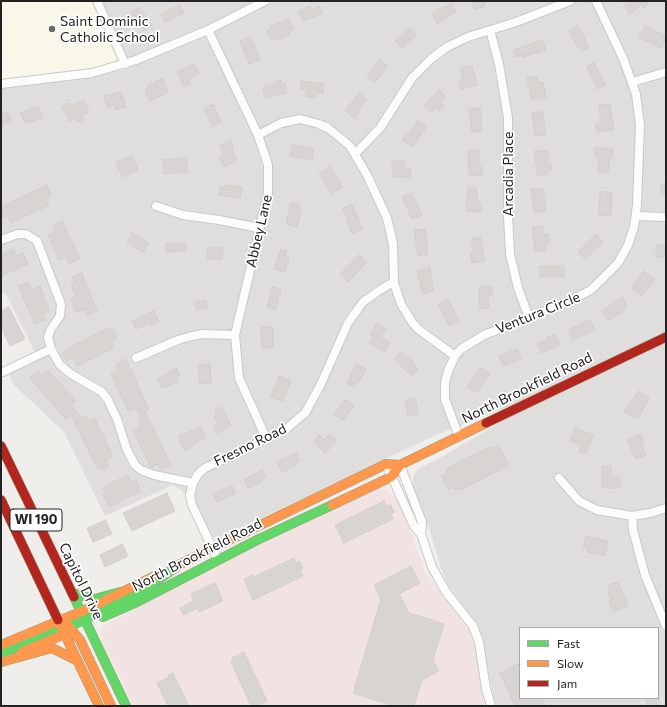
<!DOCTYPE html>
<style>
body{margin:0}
#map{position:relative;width:667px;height:707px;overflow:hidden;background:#f0eeeb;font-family:Commissioner,sans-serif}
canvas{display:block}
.frame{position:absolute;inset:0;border:2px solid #222;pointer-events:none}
.legend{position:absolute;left:519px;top:627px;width:140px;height:72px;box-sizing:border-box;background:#fff;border:1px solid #a7a7a7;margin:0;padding:5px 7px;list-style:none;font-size:12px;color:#222}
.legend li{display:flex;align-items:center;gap:8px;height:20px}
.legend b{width:20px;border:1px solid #a7a7a7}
</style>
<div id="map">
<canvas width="667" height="707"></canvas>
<div class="frame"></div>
<ul class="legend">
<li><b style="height:5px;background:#63d668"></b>Fast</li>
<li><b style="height:5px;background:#ff974d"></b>Slow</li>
<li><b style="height:5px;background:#b3261e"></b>Jam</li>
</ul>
</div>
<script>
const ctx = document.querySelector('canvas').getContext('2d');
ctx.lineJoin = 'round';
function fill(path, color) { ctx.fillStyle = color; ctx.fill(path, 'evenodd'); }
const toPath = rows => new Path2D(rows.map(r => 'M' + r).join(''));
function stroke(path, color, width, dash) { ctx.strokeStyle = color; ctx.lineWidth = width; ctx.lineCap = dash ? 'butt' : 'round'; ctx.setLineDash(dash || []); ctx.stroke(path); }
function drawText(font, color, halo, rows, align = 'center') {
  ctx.font = font + ' Commissioner,sans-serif'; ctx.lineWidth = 3.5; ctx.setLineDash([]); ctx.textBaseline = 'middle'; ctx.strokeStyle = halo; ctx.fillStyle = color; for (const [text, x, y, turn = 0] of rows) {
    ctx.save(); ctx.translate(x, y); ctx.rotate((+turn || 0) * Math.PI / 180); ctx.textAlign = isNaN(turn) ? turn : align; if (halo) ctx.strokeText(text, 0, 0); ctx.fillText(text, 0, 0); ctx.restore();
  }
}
fill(toPath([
 [100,1,666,1,666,333,511,406,438,434,219,538,213,537,207,531,193,498,173,485,105,516,64,432,14,385,8,373,38,359,5,292,1,294,1,89,10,86,86,79,130,68],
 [666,342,666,706,495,706,482,637,472,618,448,585,442,571,429,528,414,491,412,483,414,475,418,469,447,454,507,418],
 [520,628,658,628,658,698,520,698]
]), '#dfdedc');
fill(toPath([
 [380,489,386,489,396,498,404,514,425,572,470,632,476,650,486,706,133,706,101,638,101,631,103,626,252,548,373,490]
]), '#f1e3e1');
fill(toPath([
 [1,1,91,1,116,56,115,60,114,63,99,68,78,72,9,78,1,81]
]), '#f8f7e8');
const building = toPath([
 [472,1,484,1,485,6,475,10,472,1],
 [630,1,646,1,648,4,643,8,641,5,630,14,624,6,630,1],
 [452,3,456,12,437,24,432,13,452,3],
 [180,5,184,13,165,22,161,14,180,5],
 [310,6,312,10,319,6,323,13,303,21,298,12,310,6],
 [139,7,152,25,143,31,130,13,139,7],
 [288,19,294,29,289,32,290,34,279,40,278,38,272,41,266,31,272,28,271,26,288,19],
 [578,25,589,47,582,51,579,46,578,47,569,30,578,25],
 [645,26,666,36,662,48,639,38,645,26],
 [410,28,417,35,402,48,395,41,410,28],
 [251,37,260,60,249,64,240,41,251,37],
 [542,40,546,50,523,57,522,55,516,57,513,50,542,40],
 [380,59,388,66,375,83,367,77,380,59],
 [594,63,606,85,597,89,587,66,594,63],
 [194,64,199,74,189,79,191,84,184,87,177,72,194,64],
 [472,66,477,85,461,89,459,80,463,79,461,68,472,66],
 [537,76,538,83,543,82,546,97,531,100,527,78,537,76],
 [163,78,168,92,150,101,145,90,148,88,147,86,163,78],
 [281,80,282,84,285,83,287,93,265,98,263,87,275,84,274,82,281,80],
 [301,81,324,84,323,93,316,92,316,98,306,97,306,90,300,89,301,81],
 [439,90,446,96,440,102,444,105,439,111,436,108,432,113,424,106,439,90],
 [121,92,126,107,115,110,114,105,107,107,104,96,121,92],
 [359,93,367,100,358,111,360,112,355,119,345,111,359,93],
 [84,101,89,112,81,115,83,120,78,122,77,118,69,121,62,106,69,103,71,106,84,101],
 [213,104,221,122,212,126,204,108,213,104],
 [610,104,614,130,597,132,595,124,601,123,599,105,610,104],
 [38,106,43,118,25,123,20,113,38,106],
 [480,108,482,131,472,132,469,109,480,108],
 [7,112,11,120,1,125,1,114,7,112],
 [532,112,543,112,545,135,535,136,532,112],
 [418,120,427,126,413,147,402,140,407,133,409,134,418,120],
 [230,140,234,148,232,149,237,160,224,167,219,157,224,154,220,145,230,140],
 [292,145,314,149,312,160,290,156,292,145],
 [594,148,613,148,613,158,609,158,609,173,599,173,598,157,594,157,594,148],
 [468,150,479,150,479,167,482,167,482,175,469,176,468,150],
 [535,151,548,151,548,164,552,164,552,170,548,170,548,174,537,175,535,151],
 [132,155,138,170,122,177,116,162,132,155],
 [186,158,188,172,164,174,163,160,186,158],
 [392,161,404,161,404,168,411,168,410,177,393,177,392,161],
 [330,167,343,187,332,194,319,174,330,167],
 [666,183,666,194,661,194,661,184,666,183],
 [47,185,51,195,45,198,49,205,11,223,8,216,1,219,1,207,47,185],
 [226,185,242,187,240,198,219,195,220,187,225,188,226,185],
 [468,188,476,188,478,203,481,203,481,212,466,211,468,188],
 [531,189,544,189,545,212,534,212,531,189],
 [600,192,612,192,611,216,599,215,600,192],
 [412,193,422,215,412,219,402,197,412,193],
 [291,203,299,205,298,210,302,211,297,227,286,224,291,203],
 [352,204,363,229,352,234,343,208,352,204],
 [62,221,80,258,69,264,66,257,59,260,48,235,56,232,53,226,62,221],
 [542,226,544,235,548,234,550,243,546,244,546,250,535,252,532,227,542,226],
 [425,229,428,254,418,256,414,230,425,229],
 [132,233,149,243,143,252,127,242,132,233],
 [596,234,603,242,585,259,578,252,596,234],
 [480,237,485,261,472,263,470,253,473,252,471,239,480,237],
 [166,243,186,243,186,251,166,252,166,243],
 [656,245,666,245,666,255,664,257,656,257,656,245],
 [208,247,223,248,222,260,207,258,208,247],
 [13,249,16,256,23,253,28,264,1,276,1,255,13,249],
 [281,249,287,251,285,256,289,257,285,272,274,269,281,249],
 [359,255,367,262,348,282,340,274,359,255],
 [540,266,564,266,564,277,540,277,540,266],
 [430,267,433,291,423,294,417,271,430,267],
 [644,271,655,280,642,296,631,288,644,271],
 [82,273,97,311,87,315,84,309,76,312,71,299,76,297,71,285,75,283,72,277,82,273],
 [29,282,32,290,40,286,49,311,42,314,45,320,35,324,18,286,29,282],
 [492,286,492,295,488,295,489,308,480,309,479,287,492,286],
 [272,287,281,289,276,310,267,307,272,287],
 [622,297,627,306,623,309,624,311,608,321,602,311,622,297],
 [448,299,459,321,449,326,438,304,448,299],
 [206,300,208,308,196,310,195,302,206,300],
 [9,307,25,339,10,346,1,327,1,311,9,307],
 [154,311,159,322,151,326,150,323,136,329,132,321,154,311],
 [590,320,595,330,573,340,568,330,590,320],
 [377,323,386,328,380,337,390,343,385,352,369,343,373,336,370,335,377,323],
 [261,327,273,327,273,348,262,348,261,327],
 [108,328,109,330,113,329,117,337,111,341,114,348,77,366,73,358,67,361,63,354,66,352,65,350,108,328],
 [555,334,560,345,541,353,537,344,548,340,547,337,555,334],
 [517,349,521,359,503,366,499,356,517,349],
 [402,352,407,358,409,356,418,370,411,376,394,358,402,352],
 [126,359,149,410,145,411,171,465,161,470,158,464,151,468,133,430,141,427,138,420,141,419,136,408,128,411,111,374,119,370,116,364,126,359],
 [210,364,211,383,200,384,198,365,210,364],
 [356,364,366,369,359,382,357,381,354,387,347,383,356,364],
 [480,367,490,373,477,393,467,387,480,367],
 [176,368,180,375,176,377,178,381,162,388,158,379,176,368],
 [38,371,42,376,48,371,57,380,76,401,71,405,82,418,86,416,89,422,95,419,113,456,106,459,109,466,101,470,99,467,97,468,71,415,66,420,30,378,38,371],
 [279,376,291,381,283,401,271,397,279,376],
 [639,391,649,398,639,417,637,416,635,419,624,411,639,391],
 [415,398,418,414,408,416,405,400,415,398],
 [346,399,354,406,343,420,334,414,346,399],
 [222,407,231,426,217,433,213,426,218,424,214,416,216,415,215,411,222,407],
 [200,427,206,438,192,445,193,447,185,451,178,437,200,427],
 [575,428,593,435,586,454,579,452,581,445,570,441,575,428],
 [330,434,337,441,325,453,313,441,319,435,324,440,330,434],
 [641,434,644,442,641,443,646,455,636,459,627,440,641,434],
 [498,445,509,465,460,490,459,488,455,490,454,487,449,490,441,476,447,473,446,471,449,467,490,447,491,449,498,445],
 [296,453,300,460,296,462,297,465,282,472,277,462,296,453],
 [602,466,611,466,611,477,620,477,620,488,602,488,602,466],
 [262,470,265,477,260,479,262,482,248,488,244,480,262,470],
 [128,475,131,482,136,480,141,491,109,507,103,495,106,494,103,487,128,475],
 [232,486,236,493,217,502,213,494,232,486],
 [167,493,175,511,132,531,123,513,167,493],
 [384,501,387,507,391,505,394,512,391,514,393,519,344,543,335,525,384,501],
 [106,520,112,534,93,542,87,528,106,520],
 [586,536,608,541,605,556,587,552,588,549,583,548,586,536],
 [122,544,128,556,105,567,100,555,122,544],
 [294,558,296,563,300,561,303,568,300,570,303,576,253,600,244,579,253,575,254,577,294,558],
 [411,566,420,583,399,594,409,613,444,624,433,660,439,671,422,680,414,706,393,706,353,693,381,599,375,587,376,584,411,566],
 [618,582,628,606,613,612,609,601,611,600,608,592,610,592,608,585,618,582],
 [215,583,223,601,199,612,198,608,183,615,180,608,194,601,191,594,215,583],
 [244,652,267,701,257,706,251,706,231,662,234,661,232,658,244,652],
 [520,663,520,698,542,698,546,706,515,706,500,673,520,663],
 [173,673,189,706,168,706,157,683,169,677,168,675,173,673],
 [646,698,659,698,659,706,647,706,646,698]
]);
fill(building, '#d7d4d2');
stroke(building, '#d3d0cc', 1);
const street = toPath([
 [97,1,125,64],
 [208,30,258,135,268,165,268,193,235,335,239,378,266,438],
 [490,30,499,64,508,118,508,216,510,254,518,288,529,318],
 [632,82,666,72],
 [1,84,92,73,136,60,208,30,265,1],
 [258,135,281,123,300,119,319,124,328,128,350,146,367,175,387,218,393,244,394,283,401,304,412,322,418,329,455,356],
 [355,154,380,128,412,78,432,58,447,47,468,37,516,22,570,1],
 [156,206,183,215,219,220,259,228],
 [636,216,666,217],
 [1,240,18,234,26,234,37,241,61,304,60,316,51,329,48,337,51,349,60,365,71,374,102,392,108,400,117,419,127,450,135,465,141,470,154,475,193,483],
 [136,358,178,340,192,336,204,334,235,335],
 [1,373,51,349],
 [459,437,445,399,445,383,448,371,455,356,461,349,484,335,559,306,591,290,618,263,628,245,634,227,637,205,640,125,636,94,623,58,596,1],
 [386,464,414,526,421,534],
 [400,465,422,522,421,534,432,567,446,592,473,626,479,642,486,689,491,706],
 [559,478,579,501,597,510,632,516,650,513,666,508],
 [632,516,633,530,645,575,666,626],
 [218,560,192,505,190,495,193,483,198,474,205,468,285,430,305,413,320,386,348,323,355,313,363,302,377,292,388,285,394,283]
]);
const fast = toPath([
 [72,593,95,599,120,592],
 [74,597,126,706],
 [103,617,135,603,257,540,332,505],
 [65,633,73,625,137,594,181,564],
 [1,654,68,622]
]);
const slow = toPath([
 [332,505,391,477,400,465,486,423],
 [174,567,386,464,400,465],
 [58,620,99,706],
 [64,621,80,640,111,706],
 [1,645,92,607,159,574],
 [22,652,72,631],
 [1,662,52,648,78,661]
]);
const jam = toPath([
 [486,423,666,337],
 [1,446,74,597],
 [1,500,58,620]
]);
stroke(street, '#c9c8c7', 10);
stroke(fast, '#999a82', 10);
stroke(slow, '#999a82', 10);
stroke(jam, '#999a82', 10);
stroke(street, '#fdfcfc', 8);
stroke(fast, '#63d668', 9);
stroke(slow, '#ff974d', 9);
stroke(jam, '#b3261e', 9);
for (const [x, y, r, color] of [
 [52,29,4,"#6a6968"]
]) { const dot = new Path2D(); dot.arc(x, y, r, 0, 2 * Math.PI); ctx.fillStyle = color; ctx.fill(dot); stroke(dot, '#fff', 1.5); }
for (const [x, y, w] of [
 [36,520,52]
]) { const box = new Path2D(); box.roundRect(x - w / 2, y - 11, w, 22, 3); ctx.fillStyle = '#fff'; ctx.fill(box); stroke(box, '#222', 1); }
drawText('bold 13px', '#222', null, [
 ["WI 190",36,520]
]);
drawText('14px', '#222', '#fff', [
 ["Saint Dominic",60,21],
 ["Catholic School",60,37]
], 'left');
drawText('14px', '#222', '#fff', [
 ["Arcadia Place",508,174,-90],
 ["Abbey Lane",259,231,-77],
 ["Ventura Circle",538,313,-22],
 ["North Brookfield Road",527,388,-26],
 ["Fresno Road",250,445,-26],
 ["North Brookfield Road",197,555,-27],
 ["Capitol Drive",81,581,64]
]);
</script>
